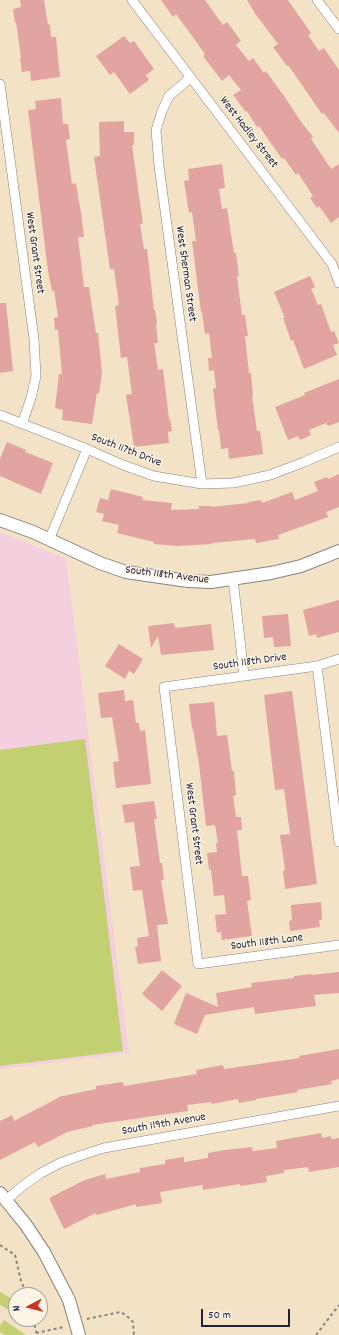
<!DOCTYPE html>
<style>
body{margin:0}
#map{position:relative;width:339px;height:1335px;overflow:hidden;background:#f3e2c5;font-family:Dekko,sans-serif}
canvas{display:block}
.north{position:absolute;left:8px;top:1287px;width:40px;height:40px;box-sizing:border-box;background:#fcf5e5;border:1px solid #a5a1a1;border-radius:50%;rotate:263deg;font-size:11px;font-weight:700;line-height:16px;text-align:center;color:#22223b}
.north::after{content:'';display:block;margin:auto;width:14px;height:18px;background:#c8321e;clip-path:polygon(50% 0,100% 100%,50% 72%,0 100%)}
.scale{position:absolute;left:201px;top:1309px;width:89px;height:18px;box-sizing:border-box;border:2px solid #22223b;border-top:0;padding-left:5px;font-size:12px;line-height:14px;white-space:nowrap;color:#22223b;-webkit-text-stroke:3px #fcf5e5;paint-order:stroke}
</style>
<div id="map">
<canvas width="339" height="1335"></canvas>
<div class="north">N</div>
<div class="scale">50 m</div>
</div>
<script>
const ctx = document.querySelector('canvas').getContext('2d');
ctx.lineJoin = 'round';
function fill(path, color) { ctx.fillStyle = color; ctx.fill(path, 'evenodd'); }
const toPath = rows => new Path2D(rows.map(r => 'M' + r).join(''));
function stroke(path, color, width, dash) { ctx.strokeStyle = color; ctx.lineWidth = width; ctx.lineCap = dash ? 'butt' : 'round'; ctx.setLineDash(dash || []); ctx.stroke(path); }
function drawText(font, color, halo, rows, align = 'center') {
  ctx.font = font + ' Dekko,sans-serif'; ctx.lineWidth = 3; ctx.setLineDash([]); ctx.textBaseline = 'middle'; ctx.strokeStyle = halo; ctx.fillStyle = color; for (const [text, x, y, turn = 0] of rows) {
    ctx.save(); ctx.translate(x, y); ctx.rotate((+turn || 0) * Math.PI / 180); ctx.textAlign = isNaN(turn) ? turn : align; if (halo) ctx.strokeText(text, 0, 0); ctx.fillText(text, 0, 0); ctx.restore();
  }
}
fill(toPath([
 [0,532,66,559,129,1053,0,1069]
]), '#f4cfde');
fill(toPath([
 [85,739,123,1051,0,1066,0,750],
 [0,1292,16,1301,15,1313,0,1305],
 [4,1320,26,1335,5,1335,0,1332,0,1326]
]), '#c3d072');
fill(toPath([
 [20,0,44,0,48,25,50,24,51,37,56,37,60,77,31,81,30,71,22,72,20,58,21,58,16,22,15,23,13,9,21,7],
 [161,0,205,0,223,25,227,22,241,41,236,45,249,61,253,58,264,73,266,71,283,95,283,94,299,119,313,137,311,139,331,169,339,164,339,217,331,223,319,206,317,208,310,198,313,196,298,173,296,175,284,158,282,159,259,126,257,127,247,111,246,112,233,95,241,90,229,75,222,81,203,56,205,54,176,14,173,17],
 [247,0,288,0,311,33,308,35,319,51,324,48,339,70,339,133,324,113,322,114,288,65,287,66,273,47,278,44,256,15],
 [124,36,130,43,134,41,154,69,146,75,149,80,130,94,114,72,110,75,96,56],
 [61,98,63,124,68,124,70,139,66,140,72,184,76,183,81,213,84,237,78,237,84,287,89,287,96,333,98,333,102,373,99,394,97,393,92,424,62,420,63,410,55,408,59,374,62,374,58,330,55,330,54,318,58,317,54,290,52,291,48,271,28,110,36,109,35,101],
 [124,121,124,132,134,132,134,145,132,145,143,224,140,224,144,249,147,249,154,310,155,310,157,323,156,324,158,343,154,343,158,370,163,369,169,419,170,419,172,431,168,432,169,443,134,447,126,395,132,394,127,357,121,358,115,306,119,305,114,269,110,269,94,157,100,156,99,122],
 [222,164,225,188,219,189,222,209,227,208,234,253,236,253,239,276,237,277,242,315,245,315,248,336,245,336,249,373,251,373,253,396,252,396,257,431,260,431,263,454,229,459,228,448,221,449,219,430,218,430,213,389,216,388,214,370,209,371,208,358,212,358,209,333,205,334,202,312,201,312,192,241,196,241,192,212,189,213,184,181,189,180,188,169],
 [310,276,315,287,311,289,318,305,321,304,331,332,334,331,339,343,333,345,337,355,304,369,293,340,291,341,283,318,285,318,274,292],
 [0,303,6,303,13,371,0,373],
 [339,379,339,422,328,426,326,423,309,430,311,435,300,440,298,436,288,440,275,407,305,395,304,393],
 [7,442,26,450,25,452,53,463,41,494,0,476,0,459],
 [339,474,339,507,326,512,328,517,278,535,279,539,256,543,255,539,212,543,212,544,177,546,154,544,154,542,117,533,119,525,102,521,104,514,96,512,100,498,108,500,111,489,143,497,142,500,172,503,171,510,199,509,199,506,211,506,211,507,249,503,249,502,261,500,262,503,292,492,295,500,318,491,314,482,327,477,328,479],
 [339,600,339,632,317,638,316,634,309,636,303,610],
 [288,614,291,646,274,647,273,637,264,638,262,616],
 [174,623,175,628,211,624,214,650,161,655,158,636,151,648,148,626],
 [119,644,143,659,134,674,129,671,125,679,105,666],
 [124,690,125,701,133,700,136,723,139,723,140,731,145,730,151,784,116,788,113,762,119,761,112,717,101,718,98,693],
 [292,691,317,884,285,889,283,871,285,870,280,835,290,834,284,789,275,790,264,695],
 [214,702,217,736,227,735,232,771,234,771,236,795,233,796,236,817,241,817,242,830,237,830,242,876,248,876,251,900,247,901,252,936,222,940,221,932,217,933,215,915,226,914,224,895,214,896,211,870,209,870,207,853,217,852,216,843,218,843,215,825,206,826,199,764,193,729,192,729,189,704],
 [154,801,157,819,154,819,160,863,162,863,164,880,161,880,168,924,157,925,161,961,138,964,135,947,138,946,137,938,149,936,142,890,133,891,130,867,140,866,134,822,125,823,122,805],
 [321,902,322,920,319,920,320,927,290,931,289,921,292,920,291,905],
 [162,970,182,986,162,1011,142,994],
 [339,972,339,993,314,995,316,1006,255,1014,254,1007,205,1015,197,1034,174,1024,186,993,218,1007,216,993,252,987,251,983,294,978,294,976,311,974,311,975],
 [339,1049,339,1079,331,1081,332,1084,297,1090,298,1092,256,1099,256,1100,239,1103,238,1099,212,1104,211,1102,187,1105,188,1111,92,1125,93,1126,67,1132,38,1147,35,1142,0,1160,0,1121,12,1115,14,1121,58,1098,58,1097,96,1089,96,1086,123,1082,124,1086,197,1074,196,1070,223,1065,224,1069,300,1058,299,1056],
 [321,1133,322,1138,331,1136,331,1139,339,1138,339,1167,309,1172,308,1167,284,1170,284,1173,266,1176,267,1182,240,1186,240,1184,203,1190,202,1185,160,1192,162,1203,136,1207,136,1204,97,1215,96,1213,64,1229,49,1198,85,1180,105,1174,106,1179,140,1172,140,1168,165,1164,165,1160,184,1157,184,1162,208,1158,208,1153,225,1150,252,1147,253,1151,277,1148,276,1141]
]), '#e2a4a1');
const minor = toPath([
 [132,0,332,264,339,283],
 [317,0,339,29],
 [190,78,169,96,162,111,156,130,159,166,202,484],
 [0,84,34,339,36,376,31,398,22,424],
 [0,415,87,449,123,465,154,476,202,484,233,483,270,475,304,462,339,447],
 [49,540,87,449],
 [233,579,244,675],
 [339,659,317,666,164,687,198,964,339,945],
 [317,666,339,842],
 [6,1200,24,1185,41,1173,60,1163,82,1155,104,1148,339,1106]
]);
const tertiary = toPath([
 [0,520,33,532,100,563,126,572,188,581,211,582,271,573,301,566,339,551],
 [0,1193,26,1225,44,1252,69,1300,79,1335]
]);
stroke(minor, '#8a8280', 10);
stroke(tertiary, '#8a8280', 14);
stroke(toPath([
 [0,1245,15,1255,21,1281,27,1295],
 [33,1319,37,1335],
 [87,1319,120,1312,126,1315,133,1322,134,1335],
 [36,1333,64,1327],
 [316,1335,339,1305]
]), '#8a8280', 2, [3, 3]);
stroke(minor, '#fff', 9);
stroke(tertiary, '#fff', 12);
drawText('12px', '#22223b', '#fcf5e5', [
 ["West Hadley Street",248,133,52],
 ["West Grant Street",34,253,82],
 ["West Sherman Street",185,274,82],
 ["South 117th Drive",126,451,21],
 ["South 118th Avenue",167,576,7],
 ["South 118th Drive",250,663,-8],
 ["West Grant Street",193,824,83],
 ["South 118th Lane",267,943,-7],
 ["South 119th Avenue",164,1125,-10]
]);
</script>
